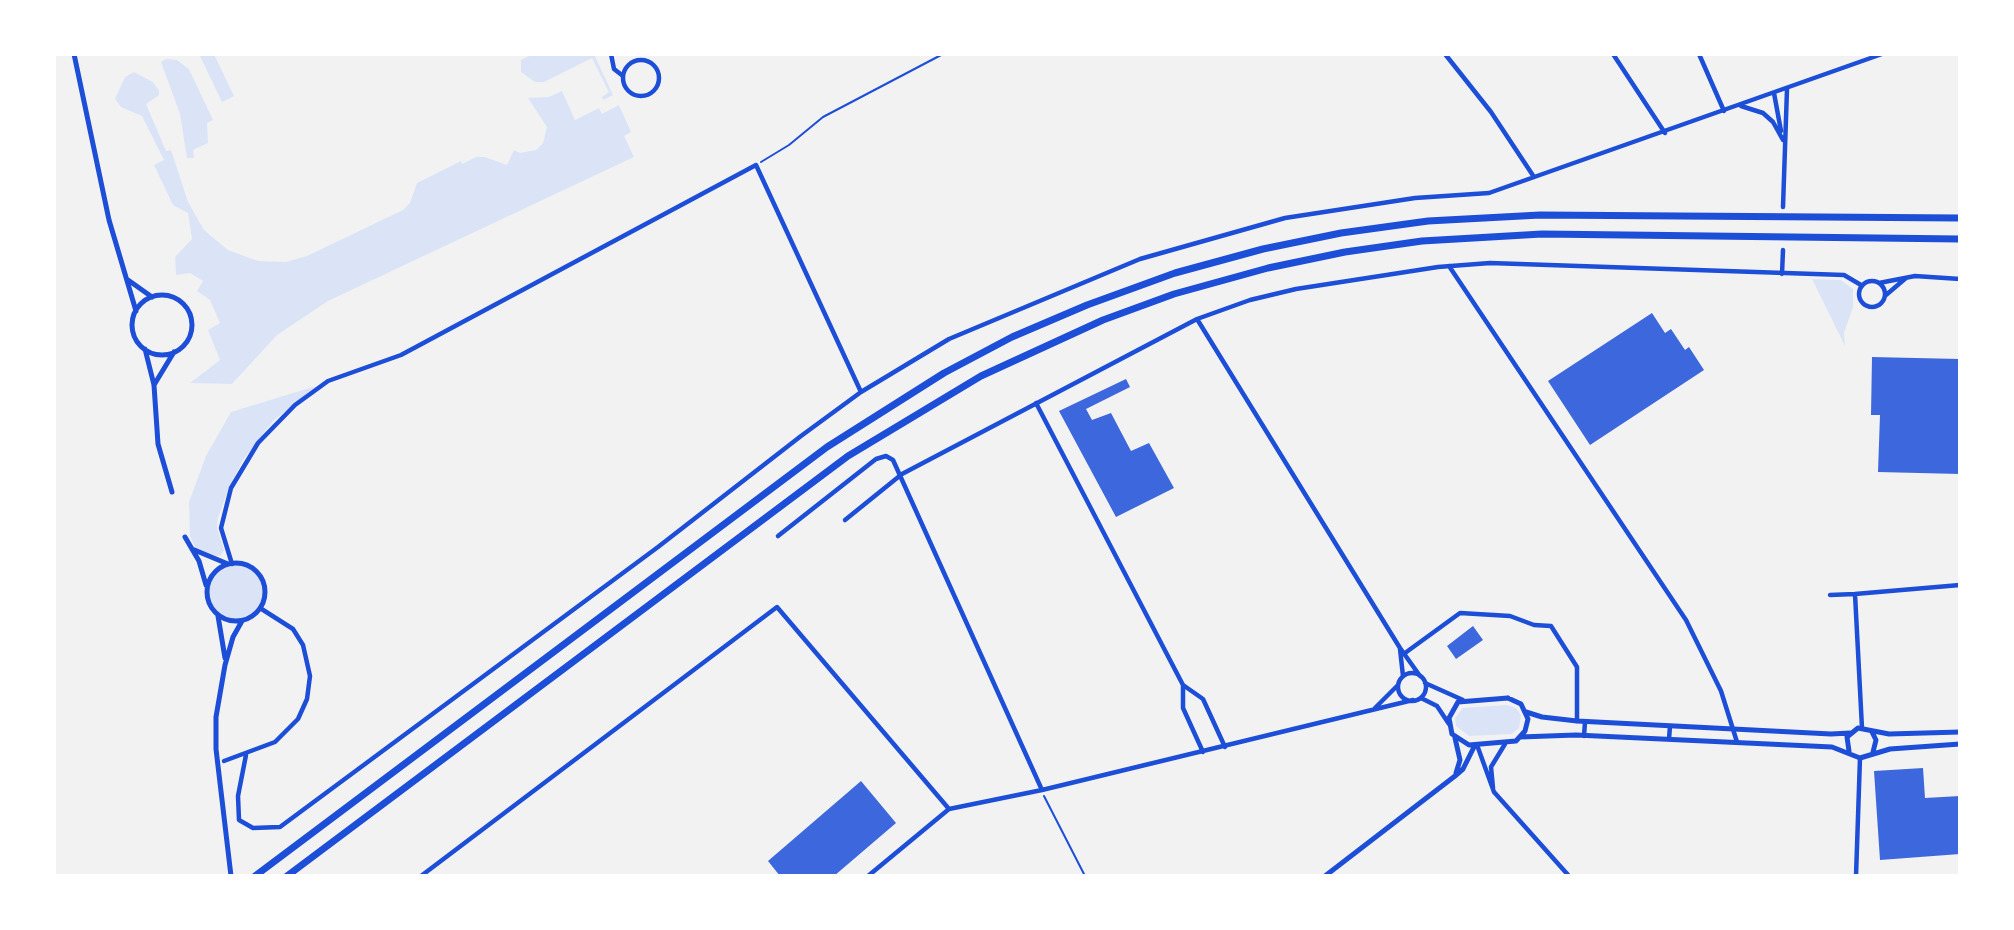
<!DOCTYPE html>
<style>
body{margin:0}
#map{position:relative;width:2014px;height:930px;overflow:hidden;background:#f2f2f2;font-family:Arial,sans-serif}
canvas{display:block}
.frame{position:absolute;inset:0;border:56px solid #fff;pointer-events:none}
</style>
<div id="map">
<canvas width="2014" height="930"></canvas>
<div class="frame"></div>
</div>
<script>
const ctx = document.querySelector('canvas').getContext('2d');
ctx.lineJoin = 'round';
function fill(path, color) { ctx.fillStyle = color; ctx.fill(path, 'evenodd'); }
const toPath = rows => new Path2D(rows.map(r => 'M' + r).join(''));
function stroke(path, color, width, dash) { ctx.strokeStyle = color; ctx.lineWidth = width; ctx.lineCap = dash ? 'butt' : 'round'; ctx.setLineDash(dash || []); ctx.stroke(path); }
fill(toPath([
 [199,54,214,54,234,96,222,102],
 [533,54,594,54,613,95,603,100,602,97,609,92,592,58,544,82,535,82,521,72,521,60],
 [166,59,177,60,189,69,213,120,207,123,208,143,193,150,194,158,187,158,180,114,161,62],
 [134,72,153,82,159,91,159,95,146,104,166,151,171,150,188,202,204,230,228,250,258,261,286,262,307,256,403,210,410,203,417,183,461,161,462,164,476,157,485,157,507,165,514,150,520,153,536,150,543,143,547,127,528,98,549,97,562,91,575,120,599,108,602,114,619,105,631,132,624,136,634,157,328,301,277,335,232,384,190,383,220,360,208,330,220,323,210,300,197,291,203,281,190,273,176,275,175,257,192,239,188,213,173,205,154,165,164,160,142,116,121,107,115,99,125,77],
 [1812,279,1841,280,1853,289,1853,307,1844,333,1845,346],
 [316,386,273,421,243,460,229,487,218,518,217,528,224,550,221,555,217,556,196,549,190,536,189,502,206,456,231,412],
 '207 592a29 29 0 1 1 58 0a29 29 0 1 1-58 0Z',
 [1507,705,1516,708,1521,715,1519,728,1512,734,1469,736,1456,726,1455,718,1463,708]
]), '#dbe4f7');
fill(toPath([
 [1652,313,1665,333,1671,329,1685,350,1689,347,1704,370,1590,445,1548,381],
 [1872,357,1960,359,1960,474,1878,472,1880,415,1871,415],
 [1126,379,1130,387,1086,409,1092,420,1111,413,1131,451,1149,443,1174,488,1116,517,1059,411],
 [1473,626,1483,640,1456,659,1447,646],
 [1923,768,1925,798,1960,796,1960,854,1880,860,1874,771],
 [861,781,896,823,834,876,780,876,768,861]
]), '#3d67dc');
stroke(toPath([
 [761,162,789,145,823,117,943,54],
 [1044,796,1085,876]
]), '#1d4ed8', 2);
stroke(toPath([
 [611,54,614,69,623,76],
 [1445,54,1491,112,1534,177],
 [1613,54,1665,133],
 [1699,54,1724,111],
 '623 78a18 18 0 1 1 36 0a18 18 0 1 1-36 0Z',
 [1774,93,1781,131],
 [1741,106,1763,113,1773,122,1783,140],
 [1783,207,1787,89],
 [1449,266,1686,620,1721,691,1737,742],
 [1782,274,1783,250],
 '1859 294a13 13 0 1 1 26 0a13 13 0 1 1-26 0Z',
 [1879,283,1915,276,1960,279],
 [1886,295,1906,278],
 [1197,319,1400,648,1420,676],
 [1036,403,1183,685,1203,699,1225,747],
 [845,520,902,474,1197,319,1250,300,1296,289,1438,267,1490,263,1844,275,1861,285],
 [778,536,876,459,886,456,893,460,1042,790],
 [232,564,221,528,231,488,258,443,295,405,328,381,401,355,756,165,861,392],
 [1830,595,1855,594],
 [1400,649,1403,676],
 [1405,653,1460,613,1510,616,1534,625,1551,626,1577,667,1577,721],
 '1398 687a14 14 0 1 1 28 0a14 14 0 1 1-28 0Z',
 [1425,683,1463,700],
 [1183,685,1183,708,1203,752],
 [1421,698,1437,706,1449,724],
 [1375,708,1398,685],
 [1862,728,1855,594,1960,585],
 [1584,736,1585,722],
 [1669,739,1670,726],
 [1477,745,1494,792,1569,876],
 [246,755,238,796,239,820,253,828,280,827,658,547,801,436,861,392,949,339,1140,259,1285,218,1415,198,1489,193,1882,54],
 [224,761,275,742,298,719,307,699,310,676,303,645,293,629,260,608],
 [1493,788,1491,767,1505,744],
 [421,876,777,607,949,809],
 [868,876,949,809,1042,790,1413,700],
 [1856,876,1860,758]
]), '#1d4ed8', 4.5);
stroke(toPath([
 [74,54,109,220,136,311],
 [128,280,152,297],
 '132 325a30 30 0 1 1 60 0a30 30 0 1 1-60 0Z',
 [145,349,154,385,158,444,172,492],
 [154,385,174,352],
 [185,537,199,561,206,585],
 [192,549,228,564],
 '207 592a29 29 0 1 1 58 0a29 29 0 1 1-58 0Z',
 [218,616,225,658],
 [1508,698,1521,704,1528,719,1525,731,1516,741,1469,745,1452,734,1449,718,1458,702,1508,698],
 [1526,712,1542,717,1577,721,1831,734,1850,733],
 [1872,732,1876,740,1873,752],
 [1520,737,1576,735,1832,747,1860,758,1890,749,1960,744],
 [1455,738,1460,760,1456,773],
 [1849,751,1847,737,1858,728,1889,734,1960,732],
 [231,876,216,749,216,717,225,665,233,637,242,621],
 [1325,876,1455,776,1463,769,1475,745]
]), '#1d4ed8', 5);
stroke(toPath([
 [255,876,827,447,944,373,1012,337,1087,305,1175,273,1263,249,1341,233,1428,221,1540,215,1960,218],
 [287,876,848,456,981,376,1103,320,1174,294,1268,268,1345,252,1422,241,1542,234,1960,239]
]), '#1d4ed8', 7);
</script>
